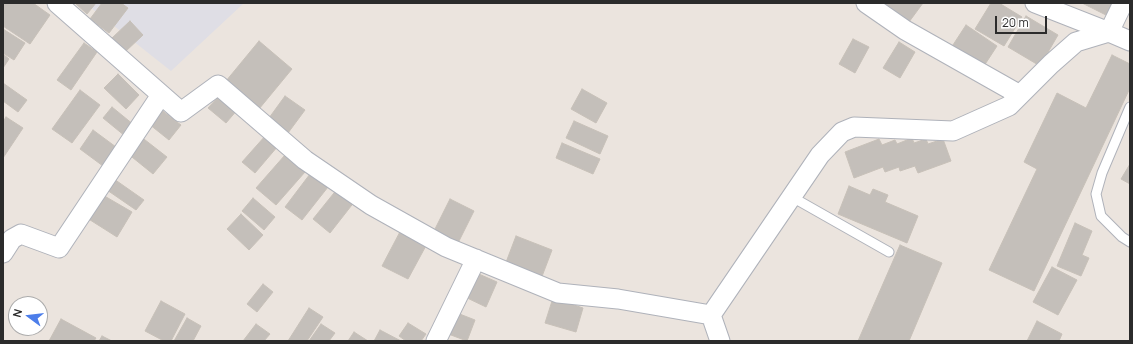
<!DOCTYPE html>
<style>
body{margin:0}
#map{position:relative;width:1133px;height:344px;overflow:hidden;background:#ebe4de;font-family:Manrope,sans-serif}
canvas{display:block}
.frame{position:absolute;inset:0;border:4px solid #2b2b2b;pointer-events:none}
.north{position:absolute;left:8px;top:296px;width:40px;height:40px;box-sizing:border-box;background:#fff;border:1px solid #aaa;border-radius:50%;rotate:285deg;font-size:11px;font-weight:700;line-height:16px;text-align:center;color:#2b2b2b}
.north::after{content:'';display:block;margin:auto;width:14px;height:18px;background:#4d7eea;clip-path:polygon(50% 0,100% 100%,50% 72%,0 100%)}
.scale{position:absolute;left:995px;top:16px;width:52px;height:18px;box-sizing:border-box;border:2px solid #2b2b2b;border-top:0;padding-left:5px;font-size:12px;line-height:14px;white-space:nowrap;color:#2b2b2b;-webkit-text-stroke:3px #fff;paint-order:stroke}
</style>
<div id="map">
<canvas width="1133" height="344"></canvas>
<div class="frame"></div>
<div class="north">N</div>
<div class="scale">20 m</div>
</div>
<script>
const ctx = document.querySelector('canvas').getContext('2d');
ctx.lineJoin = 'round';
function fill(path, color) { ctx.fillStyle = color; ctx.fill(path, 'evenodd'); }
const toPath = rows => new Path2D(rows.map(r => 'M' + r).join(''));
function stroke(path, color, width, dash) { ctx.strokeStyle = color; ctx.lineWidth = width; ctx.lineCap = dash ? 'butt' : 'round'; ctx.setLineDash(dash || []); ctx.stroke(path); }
fill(toPath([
 [85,3,244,3,171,71]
]), '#dfdee5');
const building = toPath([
 [4,3,33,3,50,15,30,44,3,26,4,3],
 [75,3,96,3,87,14,75,3],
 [102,3,121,3,128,8,109,33,90,19,102,3],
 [885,3,923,3,909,22,885,4,885,3],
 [991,3,999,3,1022,17,1004,46,975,29,991,3],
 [1082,3,1114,3,1108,16,1082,3],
 [1026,16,1058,35,1040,66,1008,47,1026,16],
 [130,21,143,35,125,52,112,38,130,21],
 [966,25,997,46,982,69,951,48,966,25],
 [3,29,25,43,14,60,3,53,3,29],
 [853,39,869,47,855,73,839,64,853,39],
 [259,41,292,69,259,109,226,81,259,41],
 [899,42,915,52,900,78,883,68,899,42],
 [84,43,97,52,71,90,57,80,84,43],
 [3,54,9,59,3,68,3,54],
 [1112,55,1130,64,1130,88,1034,291,989,270,1037,169,1024,162,1057,93,1086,108,1112,55],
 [118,74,139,95,126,109,104,88,118,74],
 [3,83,27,100,18,112,3,101,3,83],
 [582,89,607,103,596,123,571,109,582,89],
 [80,90,100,105,72,143,52,129,80,90],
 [221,94,238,109,226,123,208,108,221,94],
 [285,96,305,110,288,133,269,118,285,96],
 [112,107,134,125,125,136,103,118,112,107],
 [160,109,181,125,169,140,149,124,160,109],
 [6,117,23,128,3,158,3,122,6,117],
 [574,121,608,136,600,154,566,138,574,121],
 [93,130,116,147,103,166,80,149,93,130],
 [266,135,278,146,255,173,242,162,266,135],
 [140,136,167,157,153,174,127,153,140,136],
 [912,138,914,143,926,139,928,144,943,139,951,161,918,173,915,166,900,171,899,167,885,172,883,167,854,178,845,152,879,139,882,145,895,140,897,144,912,138],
 [562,143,600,159,593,174,556,158,562,143],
 [285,155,305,172,276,205,256,188,285,155],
 [1130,164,1130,184,1121,179,1130,164],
 [310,174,328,187,302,220,285,207,310,174],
 [114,179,144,200,136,210,107,190,114,179],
 [849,186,870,195,873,189,888,195,885,202,918,216,907,243,838,214,849,186],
 [338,188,355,201,330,233,313,219,338,188],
 [101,194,132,212,117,237,87,218,101,194],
 [253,198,275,217,264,230,242,211,253,198],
 [450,199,474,211,458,243,434,231,450,199],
 [241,214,263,235,249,250,227,229,241,214],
 [1075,223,1092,231,1082,255,1089,258,1081,276,1057,266,1075,223],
 [402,228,428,242,408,279,382,266,402,228],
 [516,236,552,250,541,279,505,265,516,236],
 [900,245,942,263,909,341,858,341,900,245],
 [1052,267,1077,280,1058,315,1033,302,1052,267],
 [472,271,497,282,486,307,461,295,472,271],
 [263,284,273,292,257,312,247,304,263,284],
 [553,298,583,308,576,332,545,323,553,298],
 [161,301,185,314,171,341,164,341,145,331,161,301],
 [309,308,323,317,307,341,288,341,309,308],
 [452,311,475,320,467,341,443,332,452,311],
 [187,318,201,326,193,341,174,341,187,318],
 [61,319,96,338,94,341,49,341,61,319],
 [1037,321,1062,334,1059,341,1027,341,1037,321],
 [408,323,426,334,421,341,406,341,399,336,408,323],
 [256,324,270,334,264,341,243,341,256,324],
 [321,324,335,333,329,341,309,341,321,324],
 [380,330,401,341,374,341,380,330],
 [354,332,368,341,348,341,354,332],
 [102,336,112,341,99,341,102,336]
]);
fill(building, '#c4bfba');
stroke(building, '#c7c0b8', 1);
const service = toPath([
 [1130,107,1102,173,1096,194,1101,216,1122,237,1130,242],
 [792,197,889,252]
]);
const minor = toPath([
 [57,3,181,112,218,85,305,160,371,205,446,247,558,293,618,299,711,315],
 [866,3,905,30,1020,95],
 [1035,3,1109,32],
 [1123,3,1109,32,1130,41],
 [3,253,12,239,21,234,59,248,161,95],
 [436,341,476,259],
 [720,341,711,315,820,155,842,132,854,127,953,131,1009,106,1051,64,1076,42,1109,32]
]);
stroke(service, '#afb2ba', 11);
stroke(minor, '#afb2ba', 21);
stroke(service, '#fff', 9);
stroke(minor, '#fff', 19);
</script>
